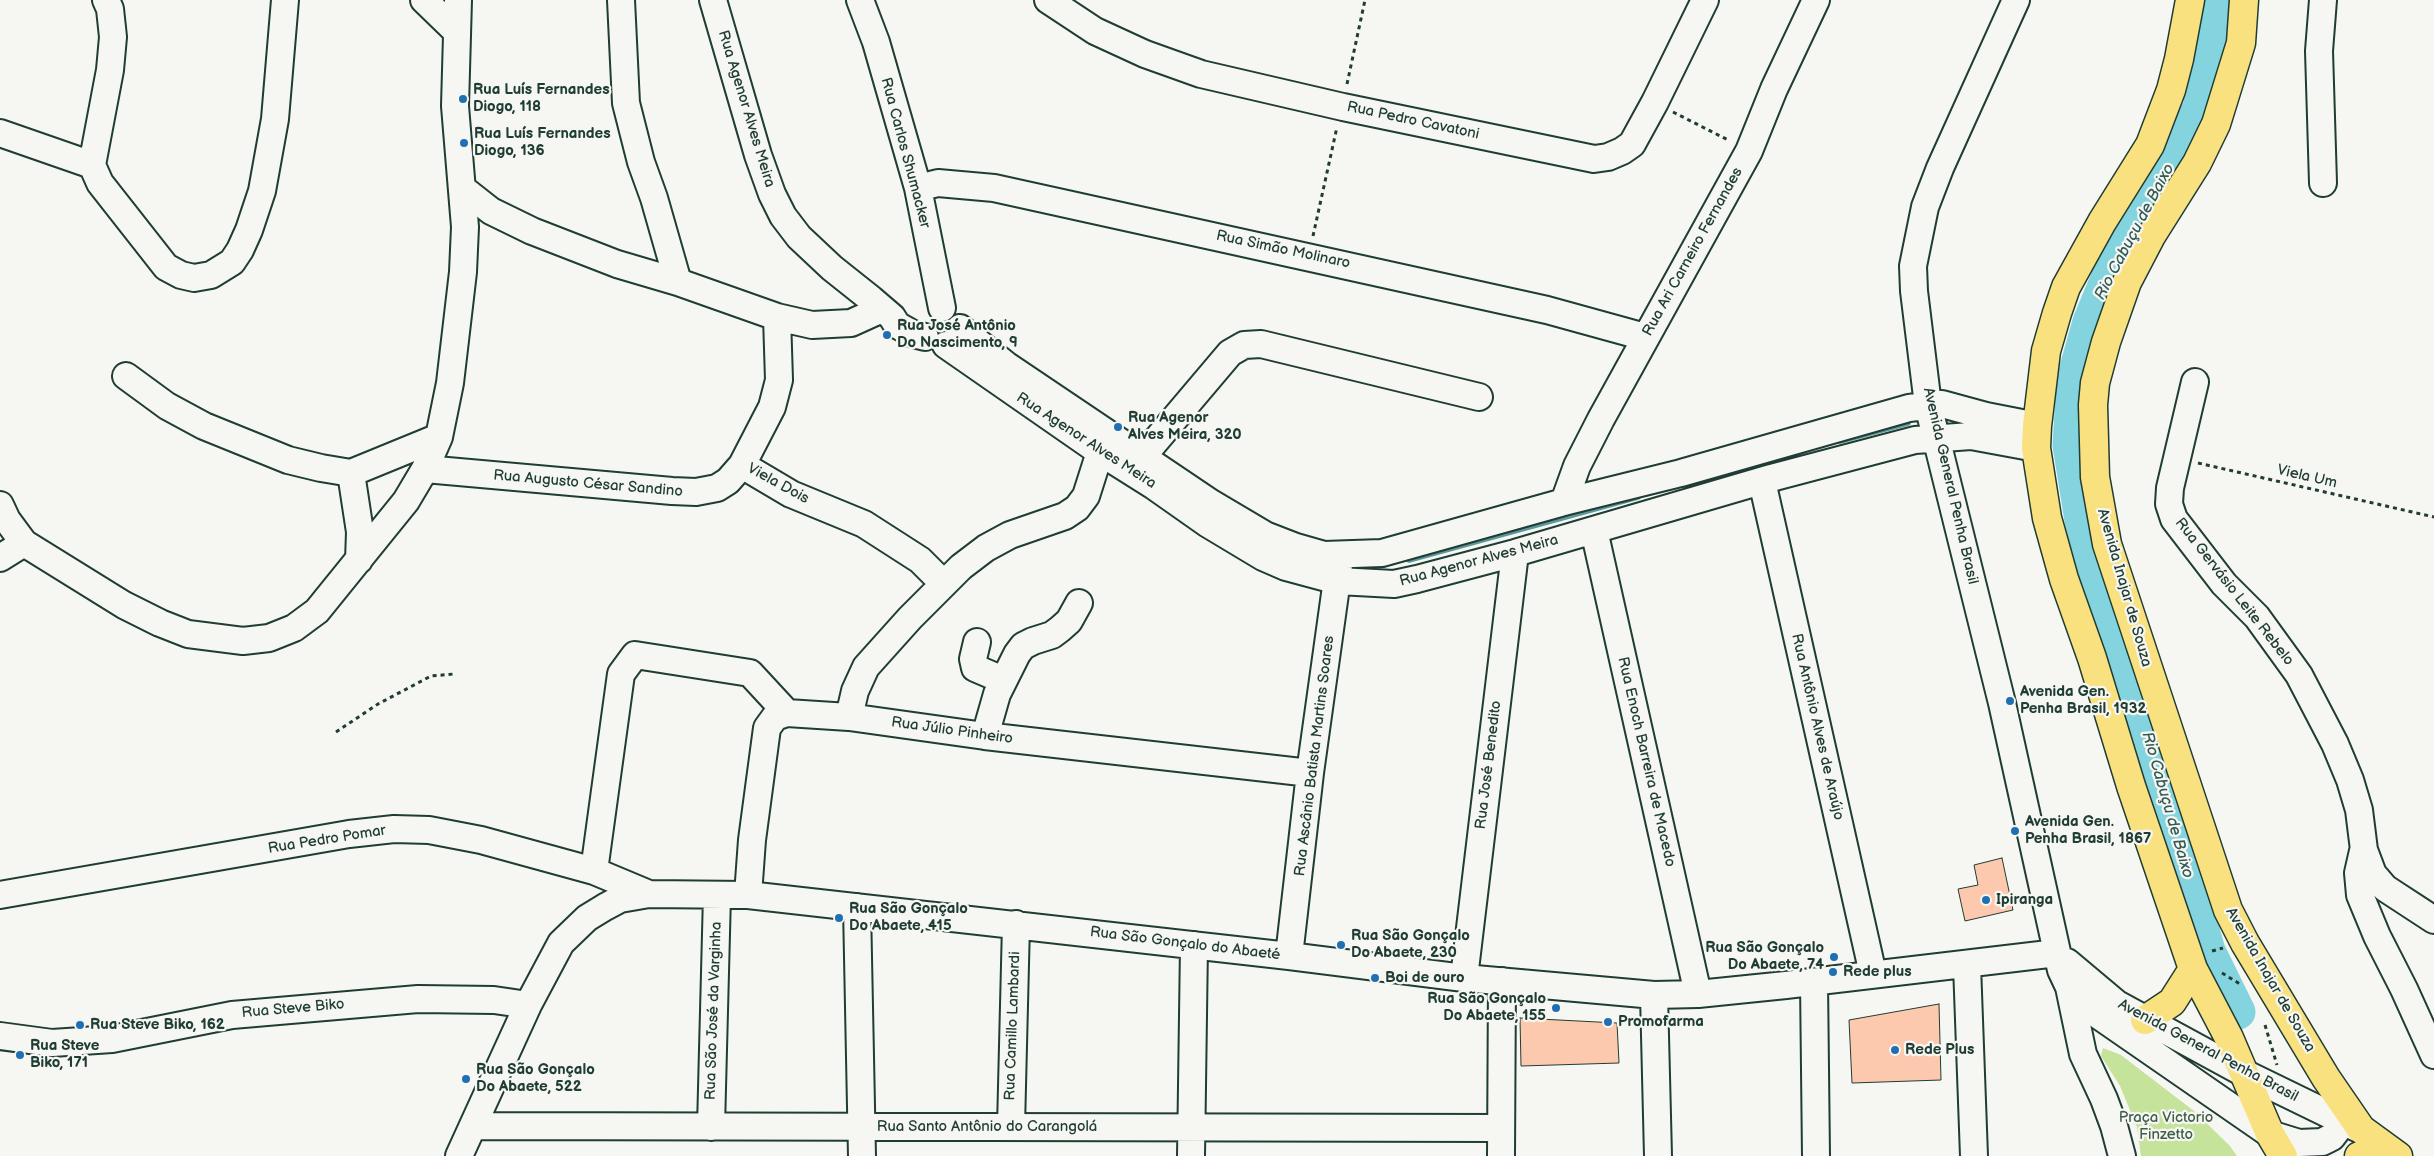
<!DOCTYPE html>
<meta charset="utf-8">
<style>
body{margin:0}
canvas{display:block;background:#f6f6f2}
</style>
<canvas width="2434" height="1156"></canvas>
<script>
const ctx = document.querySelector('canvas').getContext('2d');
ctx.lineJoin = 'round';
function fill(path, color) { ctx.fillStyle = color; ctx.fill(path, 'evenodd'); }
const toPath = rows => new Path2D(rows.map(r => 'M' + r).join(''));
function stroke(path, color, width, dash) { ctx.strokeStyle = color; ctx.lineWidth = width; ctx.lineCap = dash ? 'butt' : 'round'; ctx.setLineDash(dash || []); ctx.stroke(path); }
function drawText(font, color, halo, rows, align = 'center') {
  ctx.font = font + ' "Balsamiq Sans",sans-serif'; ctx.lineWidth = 4.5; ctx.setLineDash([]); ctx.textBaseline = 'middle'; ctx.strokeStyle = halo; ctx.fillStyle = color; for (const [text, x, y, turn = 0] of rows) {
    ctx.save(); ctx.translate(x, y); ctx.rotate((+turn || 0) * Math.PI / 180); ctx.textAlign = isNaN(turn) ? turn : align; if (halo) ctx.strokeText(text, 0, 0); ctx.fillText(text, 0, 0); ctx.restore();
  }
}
fill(toPath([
 [2103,1048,2121,1055,2194,1111,2230,1146,2237,1156,2141,1156,2137,1127,2120,1086,2101,1056]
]), '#c6e39b');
stroke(toPath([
 [1840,441,1908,423],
 [1409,560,1638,497]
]), '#5c989b', 5.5);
stroke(toPath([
 [2220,0,2212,55,2200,108,2146,212,2112,269,2090,322,2074,379,2070,445,2082,520,2094,572,2131,678,2208,951,2238,1012]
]), '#84d4df', 35);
const building = toPath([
 [2002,858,2013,910,1965,921,1958,889,1978,885,1974,865,2002,858],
 [1939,1004,1941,1080,1852,1083,1849,1020,1939,1004],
 [1520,1018,1617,1023,1619,1063,1521,1066,1520,1018]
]);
fill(building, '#fdc9ae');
stroke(building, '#1f3d34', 1);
const minor = toPath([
 [106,0,110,9,113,37,110,70,92,165,100,183,166,267,181,275,194,278,211,275,232,262,240,250,249,230,262,191,275,119,285,0],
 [424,0,457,32],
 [621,0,626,103,641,162,654,198,678,282,777,317,812,325,851,323,882,309],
 [713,0,758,155,772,194,783,216,799,237,832,268,871,299,892,317,897,325,913,334,925,337],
 [860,0,876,42,918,188,942,308],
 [1048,0,1095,31,1145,54,1201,74,1343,107,1594,159,1608,157,1622,151,1632,144,1655,102,1705,0],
 [2016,0,1940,168,1925,207,1913,266,1914,291,1928,405,2002,703,2061,970,2069,987,2095,1013,2270,1134,2299,1143,2322,1142,2332,1137,2338,1129,2346,1107],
 [2323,0,2319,51,2323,183],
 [0,133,92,165],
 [918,188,938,183,994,188,1547,310,1645,337],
 [463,189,491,211,532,231,617,264,678,282],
 [960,328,1006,365,1211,503,1265,535,1296,547,1324,555,1382,553,1564,502,1681,473,1909,408,1942,404,1986,416,2037,426],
 [946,345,1100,452,1154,486,1208,524,1263,557,1286,567,1338,581,1394,584,1417,579,1515,553,1771,478,1915,440,1971,436,2036,448],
 [126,376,167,406,204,426,288,460,321,468,351,473,439,437],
 [2195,382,2170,488,2169,504,2174,519,2224,584,2257,617,2299,675,2335,744,2350,780,2359,810,2364,850,2373,874,2385,888,2434,920],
 [1142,457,1230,353,1244,345,1261,344,1479,397],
 [742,465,791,494,864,524,920,560,944,584],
 [425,469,672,491,696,492,717,488,728,481,742,465,772,407,779,380,777,317],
 [351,473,360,532,359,560],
 [1762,481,1873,974],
 [1564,502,1577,466,1601,419,1749,151,1774,89,1816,0],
 [0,505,7,520,24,543,124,605,160,623,188,634,243,641,269,638,294,628,317,611,406,501,425,469,439,437,450,383,463,272,465,227,455,106,458,0],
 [1594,530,1698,994],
 [0,558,24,543],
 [977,642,973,659,975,668,1003,680],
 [849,717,855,691,866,667,910,618,961,567,986,548,1010,535,1065,516,1077,508,1086,496,1100,452],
 [985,736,997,694,1017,654,1023,646,1033,641,1052,635,1060,629,1069,621,1079,603],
 [2363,851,2358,873,2360,895,2377,936,2404,989,2434,1055],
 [594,871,621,674,635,655,750,673,787,713],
 [0,895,349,834,394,829,429,830,481,840,594,871,649,894],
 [748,895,752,840,767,728,775,717,787,713,849,717,985,736,1310,773],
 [857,907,862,1156],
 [1289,956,1310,773,1339,565],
 [2067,962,2117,1004,2242,1072,2357,1128],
 [1967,965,1974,1156],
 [1464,978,1515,553],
 [1814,982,1816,1156],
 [2069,987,2083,1054,2104,1099,2114,1126,2122,1156],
 [1654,995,1658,1156],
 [0,1036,52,1043,112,1039,232,1015,418,999,494,1000,528,1005],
 [473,1126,1501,1128],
 [711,1127,717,895],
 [1011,1127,1016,924],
 [459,1156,528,1005,561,943,587,918,605,907,620,899,649,894,748,895,1289,956,1464,978,1654,995,1698,994,1786,985,2057,953],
 [1191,1156,1194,945],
 [1501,1156,1502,981]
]);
const major = toPath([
 [2190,0,2179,59,2171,90,2150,145,2102,222,2066,287,2057,313,2046,351,2037,426,2036,448,2047,518,2064,579,2092,658,2131,786,2193,969,2229,1038,2270,1134,2283,1156],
 [2244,0,2241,43,2216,124,2197,163,2151,236,2127,282,2106,342,2095,383,2093,405,2095,477,2107,544,2228,910,2245,943,2326,1078,2361,1129,2398,1156],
 [2145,1020,2172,1002,2193,969],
 [2359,1156,2388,1149]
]);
stroke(minor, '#1f3d34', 30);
stroke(major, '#1f3d34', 31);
stroke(toPath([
 [1347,84,1365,0],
 [1673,112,1730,141],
 [1313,236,1337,127],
 [2198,463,2434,517],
 [336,732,378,704,431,676,454,674],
 [2212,951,2223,948],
 [2222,973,2240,984],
 [2265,1025,2277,1065]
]), '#1f3d34', 3, [4, 4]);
stroke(minor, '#f6f6f2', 26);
stroke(major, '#fae180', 28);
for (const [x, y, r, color] of [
 [463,99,5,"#1f6fb2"],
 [464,143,5,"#1f6fb2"],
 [887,335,5,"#1f6fb2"],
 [1118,427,5,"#1f6fb2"],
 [2010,701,5,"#1f6fb2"],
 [2015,831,5,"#1f6fb2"],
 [1986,900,5,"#1f6fb2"],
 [839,918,5,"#1f6fb2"],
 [1341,945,5,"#1f6fb2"],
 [1834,957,5,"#1f6fb2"],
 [1833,972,5,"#1f6fb2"],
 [1375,978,5,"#1f6fb2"],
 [1556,1008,5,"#1f6fb2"],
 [1608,1022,5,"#1f6fb2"],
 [80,1025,5,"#1f6fb2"],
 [1895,1050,5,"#1f6fb2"],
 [20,1055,5,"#1f6fb2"],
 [466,1079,5,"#1f6fb2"]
]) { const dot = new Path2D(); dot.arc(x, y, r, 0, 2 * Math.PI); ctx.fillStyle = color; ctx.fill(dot); stroke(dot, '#f6f6f2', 2); }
drawText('bold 15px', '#1f3d34', '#f6f6f2', [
 ["Rua Luís Fernandes",473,90],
 ["Diogo, 118",473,107],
 ["Rua Luís Fernandes",474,134],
 ["Diogo, 136",474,151],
 ["Rua José Antônio",897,326],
 ["Do Nascimento, 9",897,343],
 ["Rua Agenor",1128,418],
 ["Alves Meira, 320",1128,435],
 ["Avenida Gen.",2020,692],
 ["Penha Brasil, 1932",2020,709],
 ["Avenida Gen.",2025,822],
 ["Penha Brasil, 1867",2025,839],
 ["Ipiranga",1996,900],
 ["Rua São Gonçalo",849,909],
 ["Do Abaete, 415",849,926],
 ["Rua São Gonçalo",1351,936],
 ["Do Abaete, 230",1351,953],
 ["Rua São Gonçalo",1824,948,"right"],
 ["Do Abaete, 74",1824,965,"right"],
 ["Rede plus",1843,972],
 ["Boi de ouro",1385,978],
 ["Rua São Gonçalo",1546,999,"right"],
 ["Do Abaete, 155",1546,1016,"right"],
 ["Promofarma",1618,1022],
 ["Rua Steve Biko, 162",90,1025],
 ["Rua Steve",30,1046],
 ["Biko, 171",30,1063],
 ["Rede Plus",1905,1050],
 ["Rua São Gonçalo",476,1070],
 ["Do Abaete, 522",476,1087]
], 'left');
drawText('15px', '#1f3d34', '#f6f6f2', [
 ["Rua Agenor Alves Meira",746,109,73],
 ["Rua Pedro Cavatoni",1413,121,12],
 ["Rua Carlos Shumacker",905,153,75],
 ["Rua Simão Molinaro",1283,250,12],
 ["Rua Ari Carneiro Fernandes",1693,252,-61],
 ["Rua Agenor Alves Meira",1086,441,33],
 ["Viela Um",2307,477,13],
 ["Rua Augusto César Sandino",588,484,5],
 ["Viela Dois",778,484,29],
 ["Avenida General Penha Brasil",1950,486,77],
 ["Rua Agenor Alves Meira",1479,561,-15],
 ["Avenida Inajar de Souza",2124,588,74],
 ["Rua Gervásio Leite Rebelo",2234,592,52],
 ["Rua Antônio Alves de Araújo",1817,727,77],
 ["Rua Júlio Pinheiro",952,731,8],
 ["Rua Ascânio Batista Martins Soares",1315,756,-83],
 ["Rua Enoch Barreira de Macedo",1646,762,77],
 ["Rua José Benedito",1489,765,-83],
 ["Rua Pedro Pomar",327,840,-9],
 ["Rua São Gonçalo do Abaeté",1185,944,7],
 ["Avenida Inajar de Souza",2270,980,60],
 ["Rua Steve Biko",293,1009,-5],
 ["Rua São José da Varginha",714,1011,-88],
 ["Rua Camillo Lambardi",1013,1026,-88],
 ["Avenida General Penha Brasil",2208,1051,28],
 ["Rua Santo Antônio do Carangolá",987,1127]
]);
drawText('15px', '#405e49', '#f6f6f2', [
 ["Praça Victorio",2166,1118],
 ["Finzetto",2166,1135]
]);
drawText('italic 16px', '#335b56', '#f6f6f2', [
 ["Rio Cabuçu de Baixo",2135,232,-62],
 ["Rio Cabuçu de Baixo",2167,805,74]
]);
</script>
